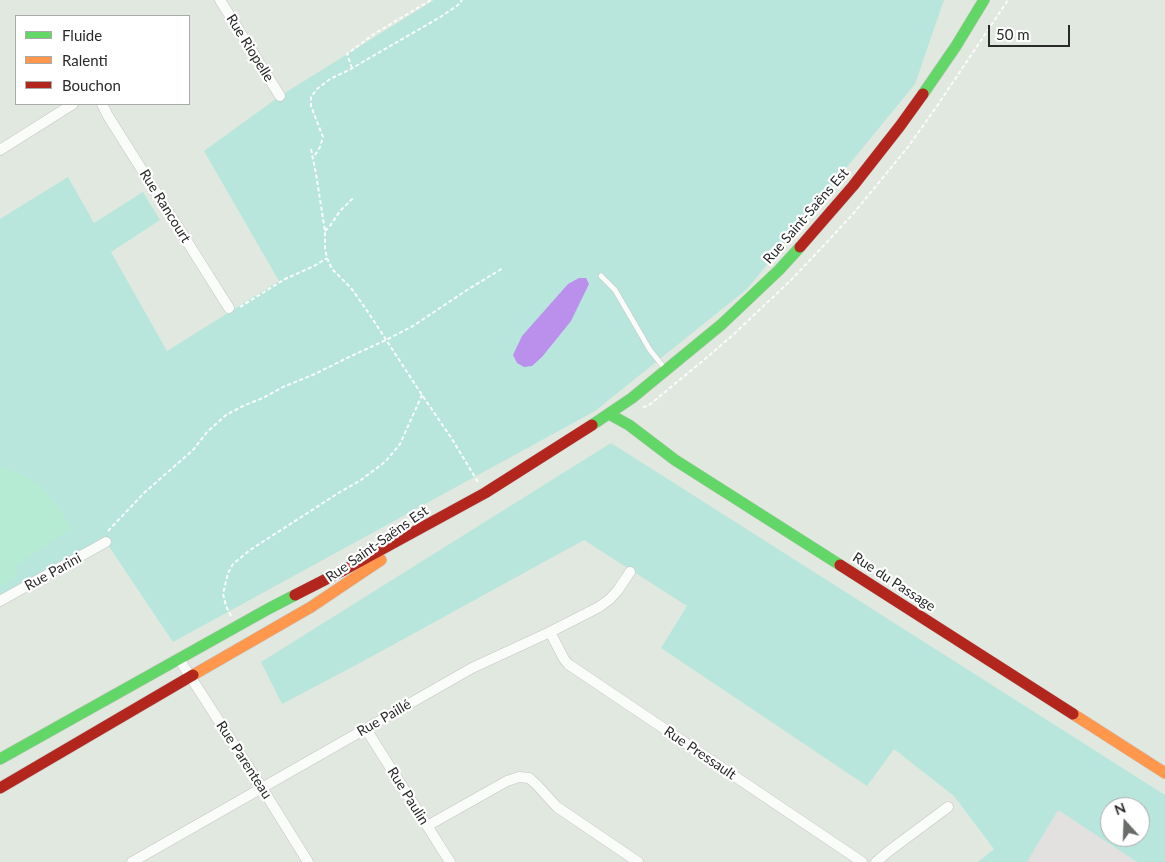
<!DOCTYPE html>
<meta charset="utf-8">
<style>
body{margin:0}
#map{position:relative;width:1165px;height:862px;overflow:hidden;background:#e1e8df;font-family:Lato,sans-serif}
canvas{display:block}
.legend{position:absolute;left:15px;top:15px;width:175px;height:90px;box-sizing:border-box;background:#fff;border:1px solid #aaa;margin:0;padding:6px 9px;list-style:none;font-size:15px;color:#2a2a2a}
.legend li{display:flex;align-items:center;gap:10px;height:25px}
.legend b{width:25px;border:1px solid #aaa}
.north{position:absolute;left:1100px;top:797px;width:50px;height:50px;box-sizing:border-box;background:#fff;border:1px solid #aaa;border-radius:50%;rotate:340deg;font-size:14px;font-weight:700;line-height:20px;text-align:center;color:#2a2a2a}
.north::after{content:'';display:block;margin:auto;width:18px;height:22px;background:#6a6c69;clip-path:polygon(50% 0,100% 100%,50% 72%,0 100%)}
.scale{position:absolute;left:988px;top:25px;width:82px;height:22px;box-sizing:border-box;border:2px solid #2a2a2a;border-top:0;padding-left:6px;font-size:15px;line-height:18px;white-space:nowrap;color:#2a2a2a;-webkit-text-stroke:4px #fff;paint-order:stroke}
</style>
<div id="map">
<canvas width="1165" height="862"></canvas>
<ul class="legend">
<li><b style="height:6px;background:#63d668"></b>Fluide</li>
<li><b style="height:6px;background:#ff974d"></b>Ralenti</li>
<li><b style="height:6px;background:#b3261e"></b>Bouchon</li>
</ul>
<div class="north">N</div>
<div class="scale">50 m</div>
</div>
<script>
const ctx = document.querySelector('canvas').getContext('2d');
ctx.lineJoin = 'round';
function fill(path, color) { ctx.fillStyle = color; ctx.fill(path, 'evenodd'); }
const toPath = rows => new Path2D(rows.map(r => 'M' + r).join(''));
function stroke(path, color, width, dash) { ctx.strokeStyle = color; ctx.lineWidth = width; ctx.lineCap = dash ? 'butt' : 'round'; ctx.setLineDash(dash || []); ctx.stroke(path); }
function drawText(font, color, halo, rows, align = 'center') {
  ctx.font = font + ' Lato,sans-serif'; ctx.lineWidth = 4.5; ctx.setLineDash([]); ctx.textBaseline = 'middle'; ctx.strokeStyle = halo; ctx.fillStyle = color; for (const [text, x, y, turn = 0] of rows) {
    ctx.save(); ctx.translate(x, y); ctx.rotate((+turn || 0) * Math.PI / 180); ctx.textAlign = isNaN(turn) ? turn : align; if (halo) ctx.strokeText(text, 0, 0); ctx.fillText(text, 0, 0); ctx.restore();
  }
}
fill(toPath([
 [1057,809,1137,862,1027,862]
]), '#e3e1e0');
fill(toPath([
 [434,0,944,0,915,84,747,289,595,411,173,642,106,542,0,601,0,219,68,177,94,223,143,192,160,220,111,252,167,351,279,281,204,151,280,96],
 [611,443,1165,795,1165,862,1137,862,1058,810,1027,862,978,862,994,849,954,796,894,749,867,786,661,648,687,606,584,540,358,664,282,704,261,662],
 [1110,807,1140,807,1140,837,1110,837]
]), '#b8e6dc');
fill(toPath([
 [0,467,19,473,29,478,40,486,55,503,72,528,14,567,19,574,0,587]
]), '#b5ead3');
fill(toPath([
 [579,278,586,278,589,284,571,321,542,357,532,366,524,367,517,363,513,355,522,336,568,284]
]), '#ba90ec');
const lane = toPath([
 [601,276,615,290,650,350,666,370]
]);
const street = toPath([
 [220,0,280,96],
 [102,104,108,116,229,308],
 [0,150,73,104],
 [0,601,106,542],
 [550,632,564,659,568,664,862,862],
 [179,659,262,788,308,862],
 [366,729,450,862],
 [427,826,507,781,519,777,529,778,536,784,557,807,638,862],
 [132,862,472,668,550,632,599,607,610,599,618,590,630,572],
 [876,862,889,851,948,807]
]);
const fast = toPath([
 [923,94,956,46,984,0],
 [609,414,629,425,675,460,840,565],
 [592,425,632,398,722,324,779,270,800,247],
 [0,759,268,609,295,595]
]);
const slow = toPath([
 [193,675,311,607,381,560],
 [1073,714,1165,773]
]);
const jam = toPath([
 [800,247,853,186,900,126,923,94],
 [840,565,1073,714],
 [295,595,344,570,485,493,592,425],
 [0,788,193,675]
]);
stroke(lane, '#c6c5c5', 6);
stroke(street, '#c6c5c5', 11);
stroke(fast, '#c6c5c5', 12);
stroke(slow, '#c6c5c5', 12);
stroke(jam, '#c6c5c5', 12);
stroke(toPath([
 [352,68,347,54,374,34,431,0],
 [311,149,316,174,325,231,325,249,327,258,332,269,351,288,368,312,422,395,452,439,478,482],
 [315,155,320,147,323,137,311,106,311,97,317,89,330,79,349,70,442,16,458,5,462,0],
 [325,231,330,226,340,211,353,198],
 [240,307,285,279,314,266,327,258],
 [643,407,648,406,705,359,734,334,791,280,826,243,853,214,908,147,937,106,1008,0],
 [108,531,144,493,193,450,207,432,226,415,245,405,263,398,283,387,315,374,347,358,386,340,413,326,467,290,503,268],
 [231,616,226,606,223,594,228,573,233,564,250,550,340,492,361,480,386,461,400,444,422,395]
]), '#fafcfa', 2, [4, 2.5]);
stroke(lane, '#fafcfa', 5);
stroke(street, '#fafcfa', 10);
stroke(fast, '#63d668', 11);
stroke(slow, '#ff974d', 11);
stroke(jam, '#b3261e', 11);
drawText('14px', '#2a2a2a', '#fff', [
 ["Rue Riopelle",250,48,58],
 ["Rue Rancourt",165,206,58],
 ["Rue Saint-Saëns Est",806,216,-49],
 ["Rue Saint-Saëns Est",377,544,-35],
 ["Rue Parini",53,572,-29],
 ["Rue du Passage",894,582,33],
 ["Rue Paillé",384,718,-30],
 ["Rue Pressault",700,753,34],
 ["Rue Parenteau",244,760,57],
 ["Rue Paulin",408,796,58]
]);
</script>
